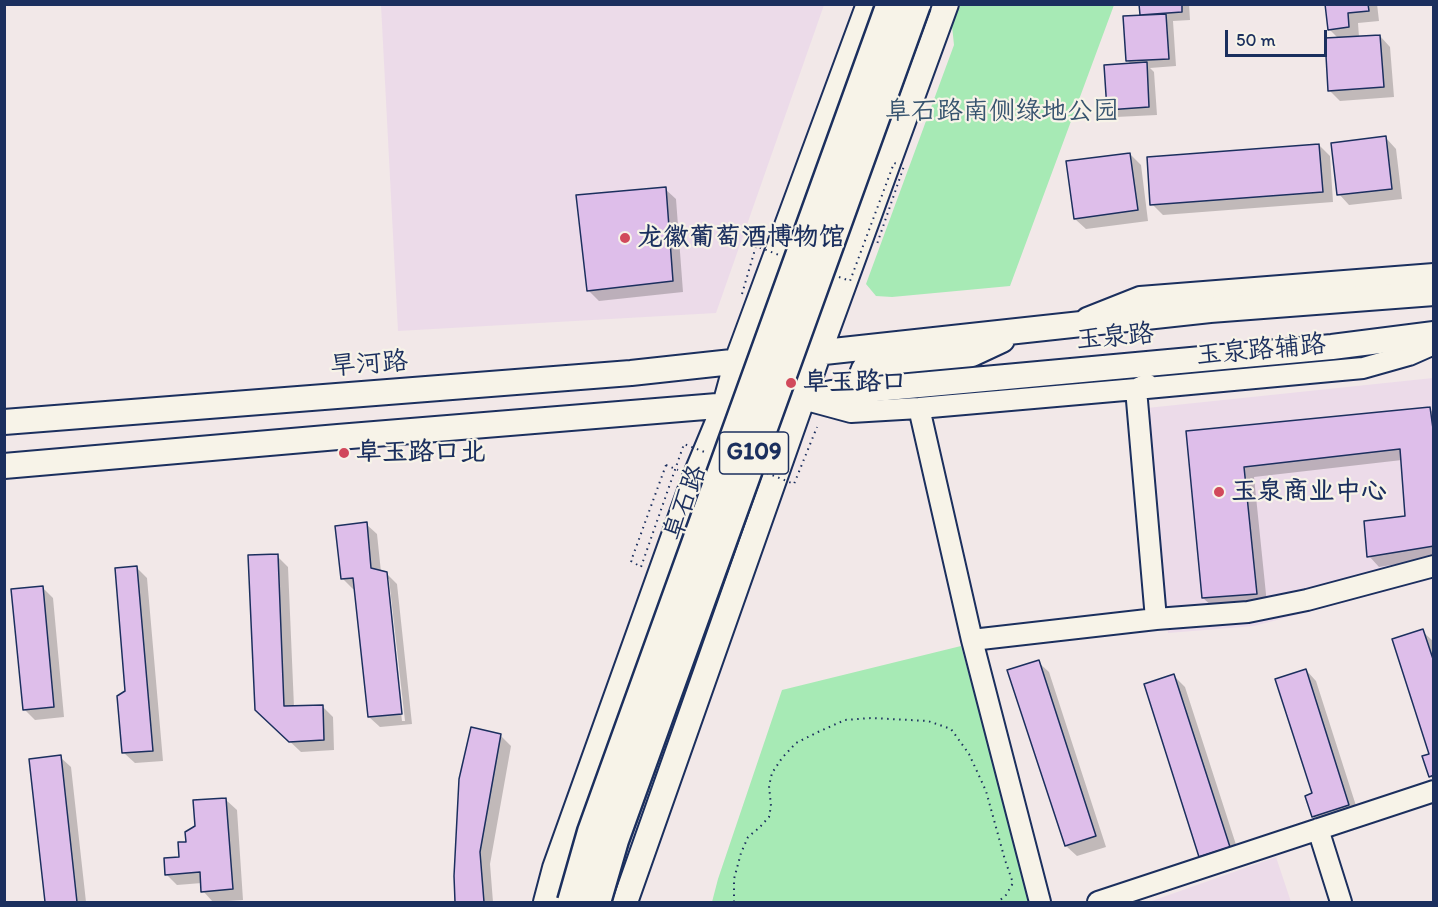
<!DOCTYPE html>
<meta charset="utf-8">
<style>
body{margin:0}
#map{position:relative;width:1438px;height:907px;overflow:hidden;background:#f2e8e8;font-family:Itim,sans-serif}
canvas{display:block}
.frame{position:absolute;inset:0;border:6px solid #1b2f5e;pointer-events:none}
.scale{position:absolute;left:1225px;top:30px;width:102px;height:27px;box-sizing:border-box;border:3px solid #1b2f5e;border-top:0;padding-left:8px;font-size:18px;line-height:21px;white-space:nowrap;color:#1b2f5e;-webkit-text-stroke:4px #f7f3e8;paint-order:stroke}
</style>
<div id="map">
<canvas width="1438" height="907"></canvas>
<div class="frame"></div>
<div class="scale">50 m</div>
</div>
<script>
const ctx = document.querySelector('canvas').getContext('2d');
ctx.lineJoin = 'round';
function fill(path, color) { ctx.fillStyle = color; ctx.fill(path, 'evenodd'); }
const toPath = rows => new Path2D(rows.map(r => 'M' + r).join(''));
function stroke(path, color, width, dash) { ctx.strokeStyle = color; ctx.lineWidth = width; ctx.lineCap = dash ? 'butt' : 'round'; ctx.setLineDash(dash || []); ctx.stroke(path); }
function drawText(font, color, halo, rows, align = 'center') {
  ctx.font = font + ' Itim,"LXGW WenKai TC",sans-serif'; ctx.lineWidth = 4.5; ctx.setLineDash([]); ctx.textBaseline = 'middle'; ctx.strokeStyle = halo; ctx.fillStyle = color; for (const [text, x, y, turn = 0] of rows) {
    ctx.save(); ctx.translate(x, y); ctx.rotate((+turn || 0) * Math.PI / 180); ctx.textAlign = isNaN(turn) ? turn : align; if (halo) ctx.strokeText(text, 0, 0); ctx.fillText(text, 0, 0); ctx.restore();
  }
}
fill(toPath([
 [381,5,824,5,716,313,398,331],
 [1433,378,1433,579,1254,626,1168,633,1147,408],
 [1276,857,1291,902,1149,902]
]), '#ecdbe9');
fill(toPath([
 [960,5,1114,5,1010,286,892,297,876,296,866,284,954,45,952,26],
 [961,646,1018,849,1028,902,712,902,718,879,782,690]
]), '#a7eab5');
fill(toPath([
 [1141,4,1189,4,1190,20,1173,21,1176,66,1150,68,1154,72,1157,115,1116,117,1108,109,1131,65,1128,61,1142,17],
 [1326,4,1377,4,1379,21,1358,23,1359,37,1380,36,1390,47,1394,97,1340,101,1329,90,1339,39,1329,29],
 [1386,138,1396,149,1402,199,1349,205,1339,194],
 [1319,145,1330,156,1333,202,1163,215,1152,204],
 [1130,154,1141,165,1148,221,1086,229,1075,219],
 [665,189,676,199,683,292,599,301,588,290],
 [1429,409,1434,413,1434,558,1379,567,1369,556,1407,518,1402,460,1254,477,1267,604,1214,608,1203,598,1188,433],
 [366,524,377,534,381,572,386,573,397,584,412,724,380,727,369,717,355,589,353,589,342,578],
 [386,579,389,579,405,721,402,721],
 [277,556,288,567,294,707,322,706,333,717,334,750,301,752,267,720],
 [136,567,147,578,163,761,135,763,124,753],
 [42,587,53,598,64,717,35,720,24,709],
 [1422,631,1434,642,1434,780,1430,776,1431,755],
 [1038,662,1049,672,1106,847,1077,856,1066,846],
 [1306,670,1316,681,1359,815,1324,826,1313,816,1314,794],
 [1174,676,1185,687,1240,857,1211,867,1201,856],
 [500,735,511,746,490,864,493,902,457,902,455,876],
 [60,757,71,767,86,902,46,902,31,760],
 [226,800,237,810,243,900,213,902,203,891,202,883,177,885,166,874,181,859,196,827]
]), '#0003');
const building = toPath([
 [1139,4,1182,4,1182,12,1140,15,1139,4],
 [1325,4,1368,4,1369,11,1348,13,1349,27,1328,30,1325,4],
 [1166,14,1169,59,1126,61,1123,16,1166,14],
 [1380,35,1384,87,1328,91,1325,38,1380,35],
 [1147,62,1149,107,1107,110,1104,65,1147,62],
 [1386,136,1392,189,1337,195,1331,143,1386,136],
 [1319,144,1323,192,1150,205,1147,157,1319,144],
 [1130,153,1138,210,1074,219,1066,161,1130,153],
 [666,187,673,281,587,291,576,195,666,187],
 [1430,407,1434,436,1434,546,1367,557,1364,521,1405,516,1400,449,1244,467,1257,594,1202,598,1186,431,1430,407],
 [367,522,371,568,387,572,402,714,368,717,353,578,341,579,335,526,367,522],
 [278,554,284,706,323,705,324,740,289,742,255,710,248,555,278,554],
 [137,566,153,751,122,753,117,696,125,691,115,568,137,566],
 [43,586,54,707,23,710,11,589,43,586],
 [1423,629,1434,662,1434,775,1429,777,1422,756,1429,754,1392,639,1423,629],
 [1039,660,1096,836,1065,846,1007,670,1039,660],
 [1306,669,1349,805,1312,817,1305,796,1312,793,1275,679,1306,669],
 [1174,674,1230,847,1199,857,1144,684,1174,674],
 [471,727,501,734,480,852,484,902,455,902,454,876,459,779,471,727],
 [61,755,77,902,45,902,29,759,61,755],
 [226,798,233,889,201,892,200,872,165,875,164,858,179,857,178,842,186,842,185,832,195,826,193,800,226,798]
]);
fill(building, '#debeea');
stroke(building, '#1b2f5e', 1.5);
const minor = toPath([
 [1087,318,1140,297,1434,274],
 [1147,384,1136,389,1156,619],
 [803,399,851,412,919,408,1136,389,1363,368,1409,355,1434,344],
 [919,408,972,640,1040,902],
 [972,640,1156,619,1248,612,1307,600,1434,566],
 [1318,829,1341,902],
 [1098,902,1434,791]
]);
const major = toPath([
 [867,390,860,379,864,369,875,363,972,354,1002,340],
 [4,422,631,373,1210,310,1434,293],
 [4,466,338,437,803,399,832,393,1332,347,1434,334],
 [546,902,555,868,695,477,725,405,737,361,869,4],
 [625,902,819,352,946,4]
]);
stroke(minor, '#1b2f5e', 24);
stroke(major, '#1b2f5e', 28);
stroke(toPath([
 [666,465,678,470],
 [734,902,734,879,741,853,748,837,759,828,769,817,771,806,769,786,772,773,782,758,796,743,818,732,845,720,871,718,928,721,951,729,969,754,986,791,1005,860,1013,883,1006,895,998,902]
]), '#1b2f5e', 2, [1.5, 4.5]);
stroke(minor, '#f7f3e8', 20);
stroke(major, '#f7f3e8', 24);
const highwayBridge = toPath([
 [572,902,592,832,891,4],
 [596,902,614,840,916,4]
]);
stroke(highwayBridge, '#1b2f5e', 33, []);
stroke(toPath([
 [839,277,850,281,894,163,904,166,877,244],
 [742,294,756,246,779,255],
 [666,465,631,561,641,567,684,444,707,453],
 [767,473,794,484,817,427]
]), '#1b2f5e', 2, [1.5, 4.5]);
stroke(highwayBridge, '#f7f3e8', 28);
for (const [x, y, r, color] of [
 [625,238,6,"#d1495b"],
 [791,383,6,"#d1495b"],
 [344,453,6,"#d1495b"],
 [1219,492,6,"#d1495b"]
]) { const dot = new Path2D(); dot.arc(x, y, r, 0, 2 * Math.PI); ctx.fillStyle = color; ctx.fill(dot); stroke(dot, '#f7f3e8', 2); }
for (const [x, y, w] of [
 [754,453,69]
]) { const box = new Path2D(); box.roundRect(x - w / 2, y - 21, w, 42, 4.5); ctx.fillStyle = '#f7f3e8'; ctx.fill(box); stroke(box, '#1b2f5e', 1.5); }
drawText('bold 24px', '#1b2f5e', null, [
 ["G109",754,453]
]);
drawText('26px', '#37546f', '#f7f3e8', [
 ["阜石路南侧绿地公园",1002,112]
]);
drawText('bold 26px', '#1b2f5e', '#f7f3e8', [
 ["龙徽葡萄酒博物馆",637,238],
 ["阜玉路口",803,383],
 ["阜玉路口北",356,453],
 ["玉泉商业中心",1231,492]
], 'left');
drawText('26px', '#1b2f5e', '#f7f3e8', [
 ["玉泉路",1115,338,-5],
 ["玉泉路辅路",1261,351,-5],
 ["旱河路",369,365,-4],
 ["阜石路",686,503,-70]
]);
</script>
